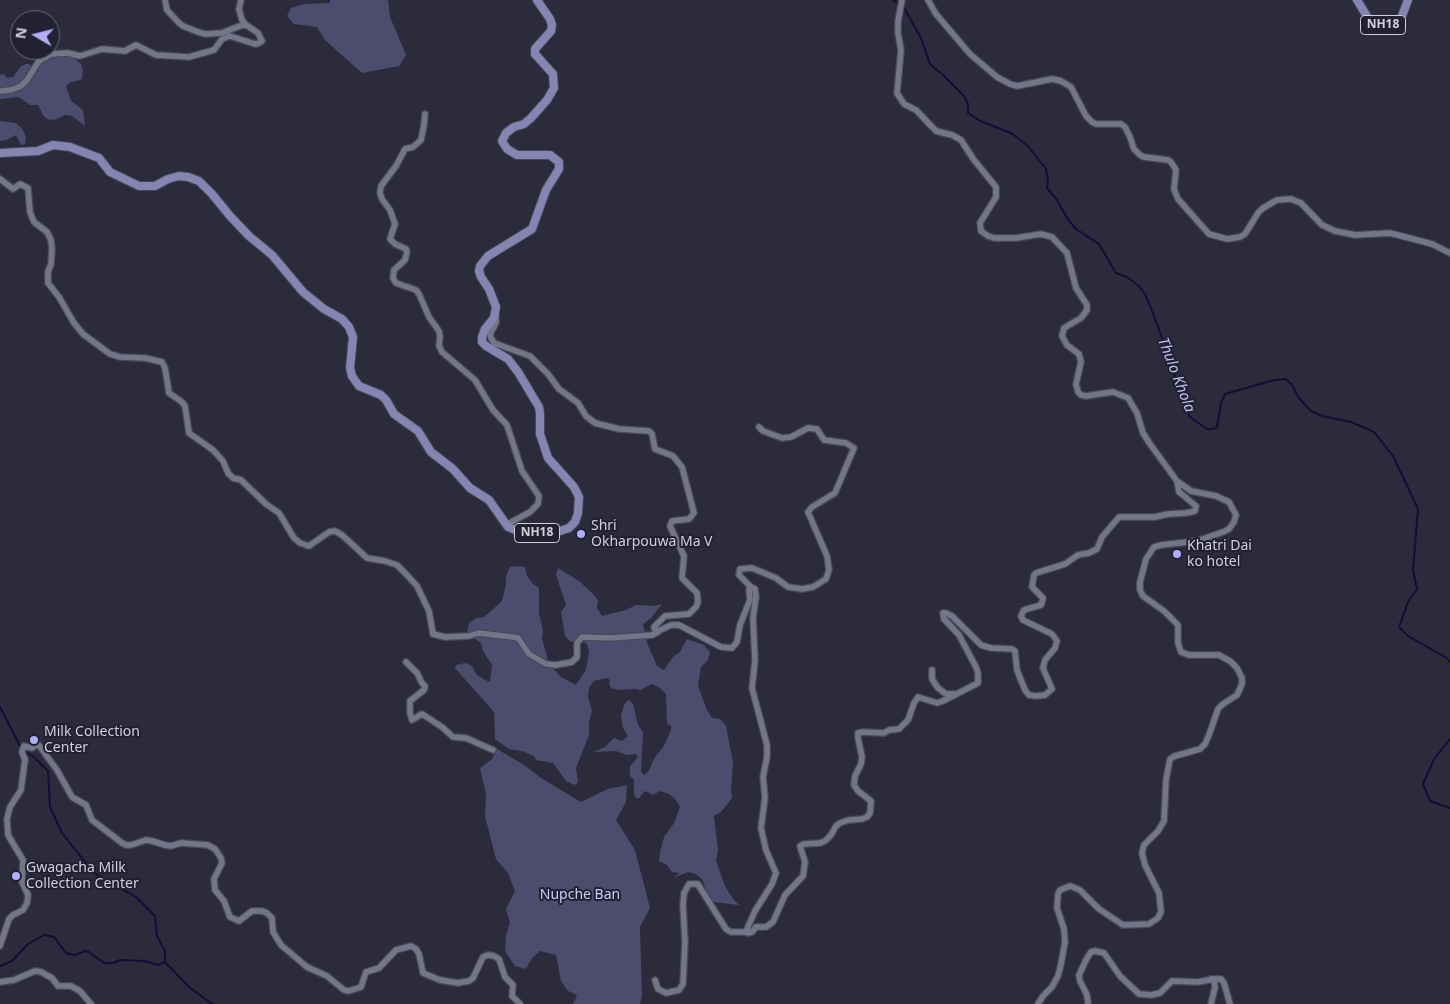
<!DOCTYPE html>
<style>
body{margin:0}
#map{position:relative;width:1450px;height:1004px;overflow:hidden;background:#2b2b3c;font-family:"Noto Sans",sans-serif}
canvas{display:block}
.north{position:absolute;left:10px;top:10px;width:50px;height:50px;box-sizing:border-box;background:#222131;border:1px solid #686775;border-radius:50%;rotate:278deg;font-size:14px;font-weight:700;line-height:20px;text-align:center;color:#d0d0db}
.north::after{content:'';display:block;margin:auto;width:18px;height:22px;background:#b0aefa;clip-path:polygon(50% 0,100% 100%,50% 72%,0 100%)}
</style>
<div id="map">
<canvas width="1450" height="1004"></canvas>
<div class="north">N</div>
</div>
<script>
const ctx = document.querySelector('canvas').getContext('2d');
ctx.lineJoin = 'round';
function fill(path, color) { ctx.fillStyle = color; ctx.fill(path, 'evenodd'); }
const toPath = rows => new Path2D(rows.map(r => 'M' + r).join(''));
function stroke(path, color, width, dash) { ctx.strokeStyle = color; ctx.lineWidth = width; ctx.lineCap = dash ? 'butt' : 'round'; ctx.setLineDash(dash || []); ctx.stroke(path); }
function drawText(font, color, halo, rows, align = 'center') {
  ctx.font = font + ' "Noto Sans",sans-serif'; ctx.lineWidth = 4; ctx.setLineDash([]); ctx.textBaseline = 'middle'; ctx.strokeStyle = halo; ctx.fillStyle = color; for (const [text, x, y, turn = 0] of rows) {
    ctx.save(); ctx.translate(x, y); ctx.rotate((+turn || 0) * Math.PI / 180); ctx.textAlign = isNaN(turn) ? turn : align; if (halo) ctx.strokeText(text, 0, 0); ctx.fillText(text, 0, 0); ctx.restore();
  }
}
fill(toPath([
 [330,0,388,0,390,17,406,55,399,66,362,73,325,40,317,27,294,24,287,16,291,8,304,4,330,3],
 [64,54,73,57,81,64,83,70,82,78,80,80,69,83,66,86,71,101,83,110,85,126,72,116,65,115,54,120,47,119,43,115,38,105,30,105,19,97,0,99,0,75,4,74,7,78,13,77,21,66,26,64,29,64,35,69,48,57],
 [0,121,16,123,23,130,26,138,25,144,21,145,16,135,6,140,0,141],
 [517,566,525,567,527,576,532,583,539,588,539,614,543,630,542,639,549,664,561,677,576,685,586,670,589,652,587,644,579,640,571,642,565,636,561,612,566,605,556,575,558,568,579,581,592,593,598,600,597,608,602,616,626,610,636,605,654,606,662,604,651,618,643,624,647,643,657,666,664,670,673,657,680,652,687,639,704,645,710,652,708,660,701,667,698,686,707,710,712,718,720,719,726,726,733,762,731,789,732,798,721,812,714,816,718,851,716,860,724,884,733,899,739,905,713,902,707,896,703,880,696,874,688,872,673,878,680,873,672,872,667,865,659,861,660,853,664,837,674,823,680,807,676,800,669,794,660,791,653,795,645,791,638,799,636,798,634,794,634,780,630,776,630,766,638,757,636,754,627,755,616,751,594,752,605,747,614,738,622,741,628,736,623,728,621,716,624,705,627,701,630,700,633,704,638,725,643,732,641,772,644,775,648,772,655,757,664,746,671,730,671,726,667,724,666,694,660,688,652,684,640,690,636,689,619,690,611,688,609,684,610,680,607,678,594,681,589,688,588,697,592,710,589,722,589,735,576,768,578,782,575,785,566,781,553,763,536,760,534,756,522,751,509,749,495,739,494,712,455,668,456,665,465,663,472,666,476,674,483,679,490,682,492,665,483,651,481,643,467,633,469,623,476,618,484,617,502,601,506,584,506,576,510,567],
 [497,749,524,765,541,778,581,802,608,789,627,785,626,802,616,820,635,850,650,908,640,927,642,996,640,1004,573,1004,577,995,568,991,561,981,556,955,540,951,532,958,526,969,515,966,505,951,506,935,510,923,506,909,515,891,508,873,496,859,485,816,486,794,480,768,492,759]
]), '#4d4c6e');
stroke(toPath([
 [893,0,899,4],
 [903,6,921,38,930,64,944,76,964,96,968,104,968,113,980,121,1011,133,1027,145,1046,169,1048,180,1047,188,1057,200,1067,218,1076,229,1099,244,1116,273,1127,277,1139,286,1146,296,1152,311,1169,356,1181,399,1190,417,1207,429,1213,429,1217,427,1221,403,1225,394,1274,380,1286,379,1292,385,1299,398,1311,411,1322,416,1351,422,1374,432,1393,456,1418,509,1413,570,1417,589,1408,602,1399,627,1408,636,1447,658,1450,662],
 [0,707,22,750,34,757,48,771,50,807,62,833,94,873,136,897,155,916,157,936,165,951,165,962,189,987,212,1004],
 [1450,739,1434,759,1423,784,1430,801,1450,808],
 [0,966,12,961,28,944,44,935,54,937,66,953,75,955,85,951,89,952,104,963,113,963,120,960,145,961,158,965,165,962]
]), '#140c38', 2);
const minor = toPath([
 [165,0,167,10,178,22,183,26,198,32,205,34,222,33,245,24],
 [902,0,898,21,898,33,901,50,897,93,904,104,916,110,936,131,952,135,961,140,974,160,996,187,996,197,980,223,981,231,988,236,994,238,1016,238,1041,234,1052,237,1067,253,1076,288,1087,305,1087,310,1081,318,1064,328,1062,336,1067,345,1079,354,1081,362,1076,384,1078,392,1081,395,1086,396,1113,392,1128,398,1137,413,1143,433,1150,444,1177,481,1191,491,1216,496,1229,502,1236,515,1234,522,1229,529,1223,532,1197,541,1161,545,1154,547,1146,559,1140,582,1140,590,1143,596,1164,611,1178,625,1178,643,1181,652,1189,655,1219,655,1230,661,1237,668,1242,678,1242,684,1237,695,1223,704,1218,709,1209,735,1205,744,1200,749,1175,756,1170,759,1166,780,1164,821,1158,831,1144,845,1142,853,1145,865,1159,893,1161,912,1158,918,1149,924,1123,925,1099,909,1080,890,1070,886,1060,890,1058,894,1057,908,1064,929,1065,942,1061,964,1058,976,1052,987,1043,996,1038,1004],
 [928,0,936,14,970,54,997,77,1010,84,1017,86,1052,79,1061,81,1071,87,1086,116,1092,122,1096,124,1121,124,1125,127,1130,137,1134,149,1140,155,1144,157,1168,160,1171,162,1176,170,1174,189,1178,199,1209,234,1227,239,1240,237,1245,234,1258,213,1263,208,1277,200,1291,199,1301,203,1322,225,1335,231,1355,235,1390,233,1432,244,1450,253],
 [0,91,11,90,21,86,27,80,39,61,51,54,68,53,80,56,102,49,125,51,136,45,156,55,189,57,214,50,222,39,230,36,255,44,259,43,262,41,258,33,245,24,242,20,239,9,241,0],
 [425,114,424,125,421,140,413,147,405,149,396,166,381,186,380,193,382,199,390,210,395,224,390,239,395,244,406,249,407,252,405,260,394,270,393,278,396,283,416,290,419,294,429,317,439,331,440,336,439,346,442,352,475,380,493,410,507,425,522,471,539,496,538,504,530,512,506,525],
 [0,179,13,189,20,184,28,188,30,212,34,222,47,232,51,240,52,249,51,264,48,272,48,283,59,297,74,323,83,334,110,354,120,357,145,358,162,362,165,368,169,393,182,402,185,406,189,433,213,450,223,461,228,473,233,478,241,480,266,504,279,513,294,538,300,543,309,546,329,532,335,531,342,535,367,558,385,561,397,565,406,574,417,586,429,611,433,634,445,637,469,636,478,633,513,637,518,638,529,654,546,664,556,665,572,662,577,657,577,643,582,637,610,638,652,635,658,632],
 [496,315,496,323,490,334,491,338,494,343,530,356,548,374,559,389,578,403,586,416,595,423,619,429,649,431,652,434,655,449,673,456,682,467,694,513,689,519,672,521,670,526,684,556,682,578,697,593,698,602,696,607,689,614,665,616,654,627,656,632,671,625,679,625,721,647,732,648,737,642,740,625,750,600,749,589,751,587,755,589,756,597,753,618,755,661,752,688,767,745,767,757,763,777,765,798,761,828,766,850,776,873,772,884,755,911,747,929,748,933,752,932,756,927,766,927,773,922,785,895,803,876,805,862,800,846,804,844,820,843,825,841,831,835,836,826,840,823,849,820,862,819,867,817,870,813,871,801,858,791,854,785,855,776,861,764,862,757,858,738,858,733,863,732,884,733,889,730,899,729,908,720,914,703,918,697,937,703,943,701,978,683,978,673,976,667,959,635,944,619,943,613,946,613,952,616,981,645,991,648,1012,649,1015,651,1017,670,1025,690,1029,695,1036,696,1045,695,1052,689,1043,668,1045,660,1055,648,1057,641,1052,634,1023,620,1021,616,1024,610,1041,605,1042,602,1043,598,1032,587,1034,575,1036,573,1065,564,1078,555,1089,553,1097,549,1102,537,1119,517,1155,517,1168,514,1186,513,1195,511,1196,506,1179,492,1177,481],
 [751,587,739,575,740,569,752,568,776,578,788,587,802,589,813,587,826,579,829,570,827,556,808,512,812,507,835,493,854,448,846,443,824,440,817,429,808,428,791,437,782,438,763,431,759,427],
 [406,662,417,673,422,683,425,686,424,690,410,701,410,713,412,720,422,714,442,727,453,737,466,738,493,750],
 [932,670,932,679,938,688,946,694,955,694],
 [0,946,9,919,13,915,23,910,27,903,28,895,22,882,23,860,8,835,7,819,10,807,21,790,24,767,25,760,22,752,24,746,32,748,38,744,57,770,72,797,86,805,92,820,122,843,126,845,131,845,146,840,152,841,165,845,171,846,181,843,208,845,215,849,221,858,222,863,214,879,215,890,224,901,230,917,239,921,252,911,262,911,267,913,272,918,273,932,281,945,307,967,327,976,344,990,349,991,361,987,366,972,379,968,396,950,411,946,416,949,419,954,423,973,440,980,458,983,469,981,473,978,483,957,488,955,494,956,499,959,505,977,513,985,512,996,520,1004],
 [1211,979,1221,979,1224,983,1230,1004],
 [655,980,658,989,666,993,679,990,683,984,685,942,683,905,684,893,689,884,698,884,699,886,726,929,731,932,747,932],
 [0,982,14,980,35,971,41,972,52,978,58,986,71,986,80,991,91,1004],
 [1088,1004,1087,995,1080,981,1079,975,1087,958,1091,952,1095,951,1104,953,1120,976,1139,994,1151,995,1160,993,1172,981,1198,982,1214,979,1215,987,1211,1004]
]);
const major = toPath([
 [1357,0,1371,23,1382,25,1400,21,1408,0],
 [0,153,38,151,53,145,70,147,99,158,110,172,139,186,155,186,168,179,179,176,188,177,199,181,212,194,230,216,249,236,272,255,303,292,324,309,342,319,349,327,353,337,350,368,352,376,359,386,381,395,386,400,394,414,418,431,431,452,453,469,470,488,489,500,508,527,518,531,542,534,560,531,569,528,575,522,578,513,579,497,574,487,548,458,540,434,540,413,539,407,518,372,508,359,486,346,482,342,482,337,485,329,494,318,496,307,489,289,481,277,479,271,480,266,488,256,532,229,546,190,559,169,559,162,550,155,517,155,507,149,502,141,506,133,514,127,524,124,531,118,547,100,554,88,553,74,535,54,535,49,551,31,552,25,550,19,537,0]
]);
stroke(minor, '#494856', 8);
stroke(major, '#494856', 10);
stroke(minor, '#747588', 5.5);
stroke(major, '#8585b4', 8);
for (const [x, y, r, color] of [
 [581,534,5,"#b0aefa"],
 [1177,554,5,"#b0aefa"],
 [34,740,5,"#b0aefa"],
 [16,876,5,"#b0aefa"]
]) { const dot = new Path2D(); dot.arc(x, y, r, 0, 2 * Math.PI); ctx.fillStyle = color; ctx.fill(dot); stroke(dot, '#222131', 2); }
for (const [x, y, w] of [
 [1383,25,45],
 [537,533,45]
]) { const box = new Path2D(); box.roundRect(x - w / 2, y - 9.5, w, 19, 4); ctx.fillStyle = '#222131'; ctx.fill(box); stroke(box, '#d0d0db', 1); }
drawText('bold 12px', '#d0d0db', null, [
 ["NH18",1383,25],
 ["NH18",537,533]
]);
drawText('14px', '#d0d0db', '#222131', [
 ["Shri",591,526],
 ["Okharpouwa Ma V",591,542],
 ["Khatri Dai",1187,546],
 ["ko hotel",1187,562],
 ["Milk Collection",44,732],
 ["Center",44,748],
 ["Gwagacha Milk",26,868],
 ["Collection Center",26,884]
], 'left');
drawText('14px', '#cccdfd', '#222131', [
 ["Nupche Ban",580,895]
]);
drawText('italic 15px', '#c2c2f2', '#222131', [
 ["Thulo Khola",1176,375,69]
]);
</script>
